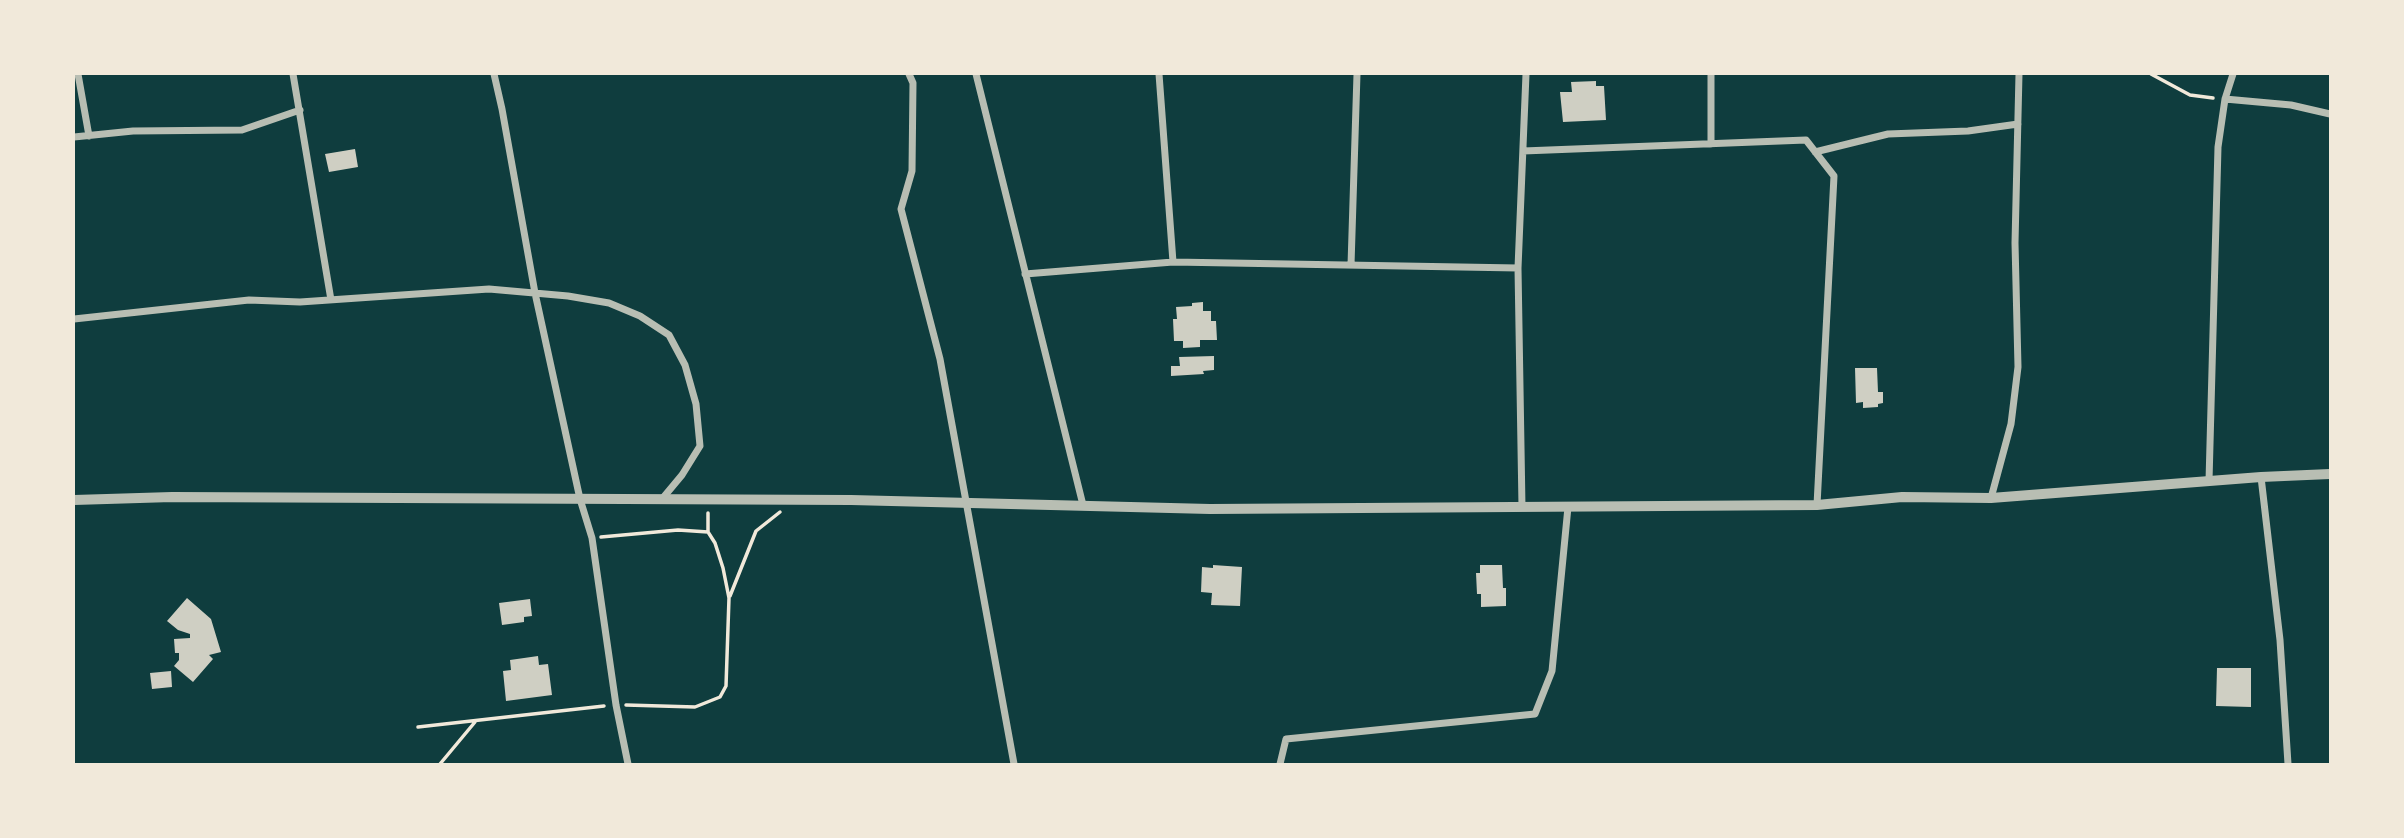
<!DOCTYPE html>
<style>
body{margin:0}
#map{position:relative;width:2404px;height:838px;overflow:hidden;background:#0f3d3e;font-family:Arial,sans-serif}
canvas{display:block}
.frame{position:absolute;inset:0;border:75px solid #f1e9da;pointer-events:none}
</style>
<div id="map">
<canvas width="2404" height="838"></canvas>
<div class="frame"></div>
</div>
<script>
const ctx = document.querySelector('canvas').getContext('2d');
ctx.lineJoin = 'round';
function fill(path, color) { ctx.fillStyle = color; ctx.fill(path, 'evenodd'); }
const toPath = rows => new Path2D(rows.map(r => 'M' + r).join(''));
function stroke(path, color, width, dash) { ctx.strokeStyle = color; ctx.lineWidth = width; ctx.lineCap = dash ? 'butt' : 'round'; ctx.setLineDash(dash || []); ctx.stroke(path); }
fill(toPath([
 [1596,81,1596,86,1604,86,1606,120,1563,122,1560,92,1572,92,1571,82],
 [355,149,358,167,329,172,325,154],
 [1203,302,1203,311,1211,311,1211,321,1216,321,1217,340,1200,340,1200,347,1183,348,1183,341,1174,341,1173,319,1177,319,1176,307,1192,306,1192,303],
 [1214,356,1214,370,1203,371,1204,374,1171,376,1171,366,1180,366,1179,357],
 [1855,368,1877,368,1878,392,1883,392,1883,403,1878,404,1878,407,1863,408,1863,402,1856,403],
 [1213,565,1242,567,1240,606,1211,605,1212,593,1201,592,1202,567,1213,568],
 [1480,565,1502,565,1503,588,1506,588,1506,606,1481,607,1481,594,1477,594,1476,573,1480,573],
 [187,598,211,619,221,652,209,655,213,659,193,682,174,666,179,660,179,653,175,653,174,639,190,638,190,634,178,630,167,621],
 [530,599,532,616,524,617,524,622,502,625,499,603],
 [538,656,539,665,548,664,552,695,506,701,503,671,511,670,510,660],
 [2217,668,2251,668,2251,707,2216,706],
 [171,671,172,687,152,689,150,673]
]), '#cfcfc3');
stroke(toPath([
 [2151,74,2190,95,2213,98],
 [708,513,708,532],
 [601,537,678,530,708,532,715,543,723,568,729,598,726,686,720,697,695,707,626,705],
 [730,596,756,531,780,512],
 [418,727,604,706],
 [440,764,475,722]
]), '#f1e9da', 3.5);
stroke(toPath([
 [78,74,89,136],
 [293,74,331,300],
 [494,74,502,109,535,293,580,499,592,538,616,705,628,764],
 [909,74,913,83,912,171,901,209,940,359,1014,764],
 [976,74,1083,505],
 [2225,99,2291,105,2330,114],
 [74,137,133,131,242,130,300,110],
 [1711,144,1711,74],
 [1523,151,1806,140,1834,176,1817,505],
 [1815,152,1888,134,1968,131,2018,124],
 [1173,262,1518,268,1526,74],
 [1351,265,1357,74],
 [1518,268,1522,507],
 [1025,274,1173,262,1159,74],
 [74,319,249,300,300,302,489,289,568,296,609,303,640,316,669,335,685,365,696,404,700,446,682,475,662,499],
 [2261,477,2280,640,2288,764],
 [2209,481,2218,147,2225,99,2233,74],
 [1991,498,2011,424,2018,367,2015,243,2019,74],
 [1280,764,1286,739,1535,714,1552,671,1568,507]
]), '#b8beb3', 7);
stroke(toPath([
 [74,500,172,497,851,500,1210,509,1817,505,1902,497,1991,498,2261,477,2330,474]
]), '#b8beb3', 10);
</script>
